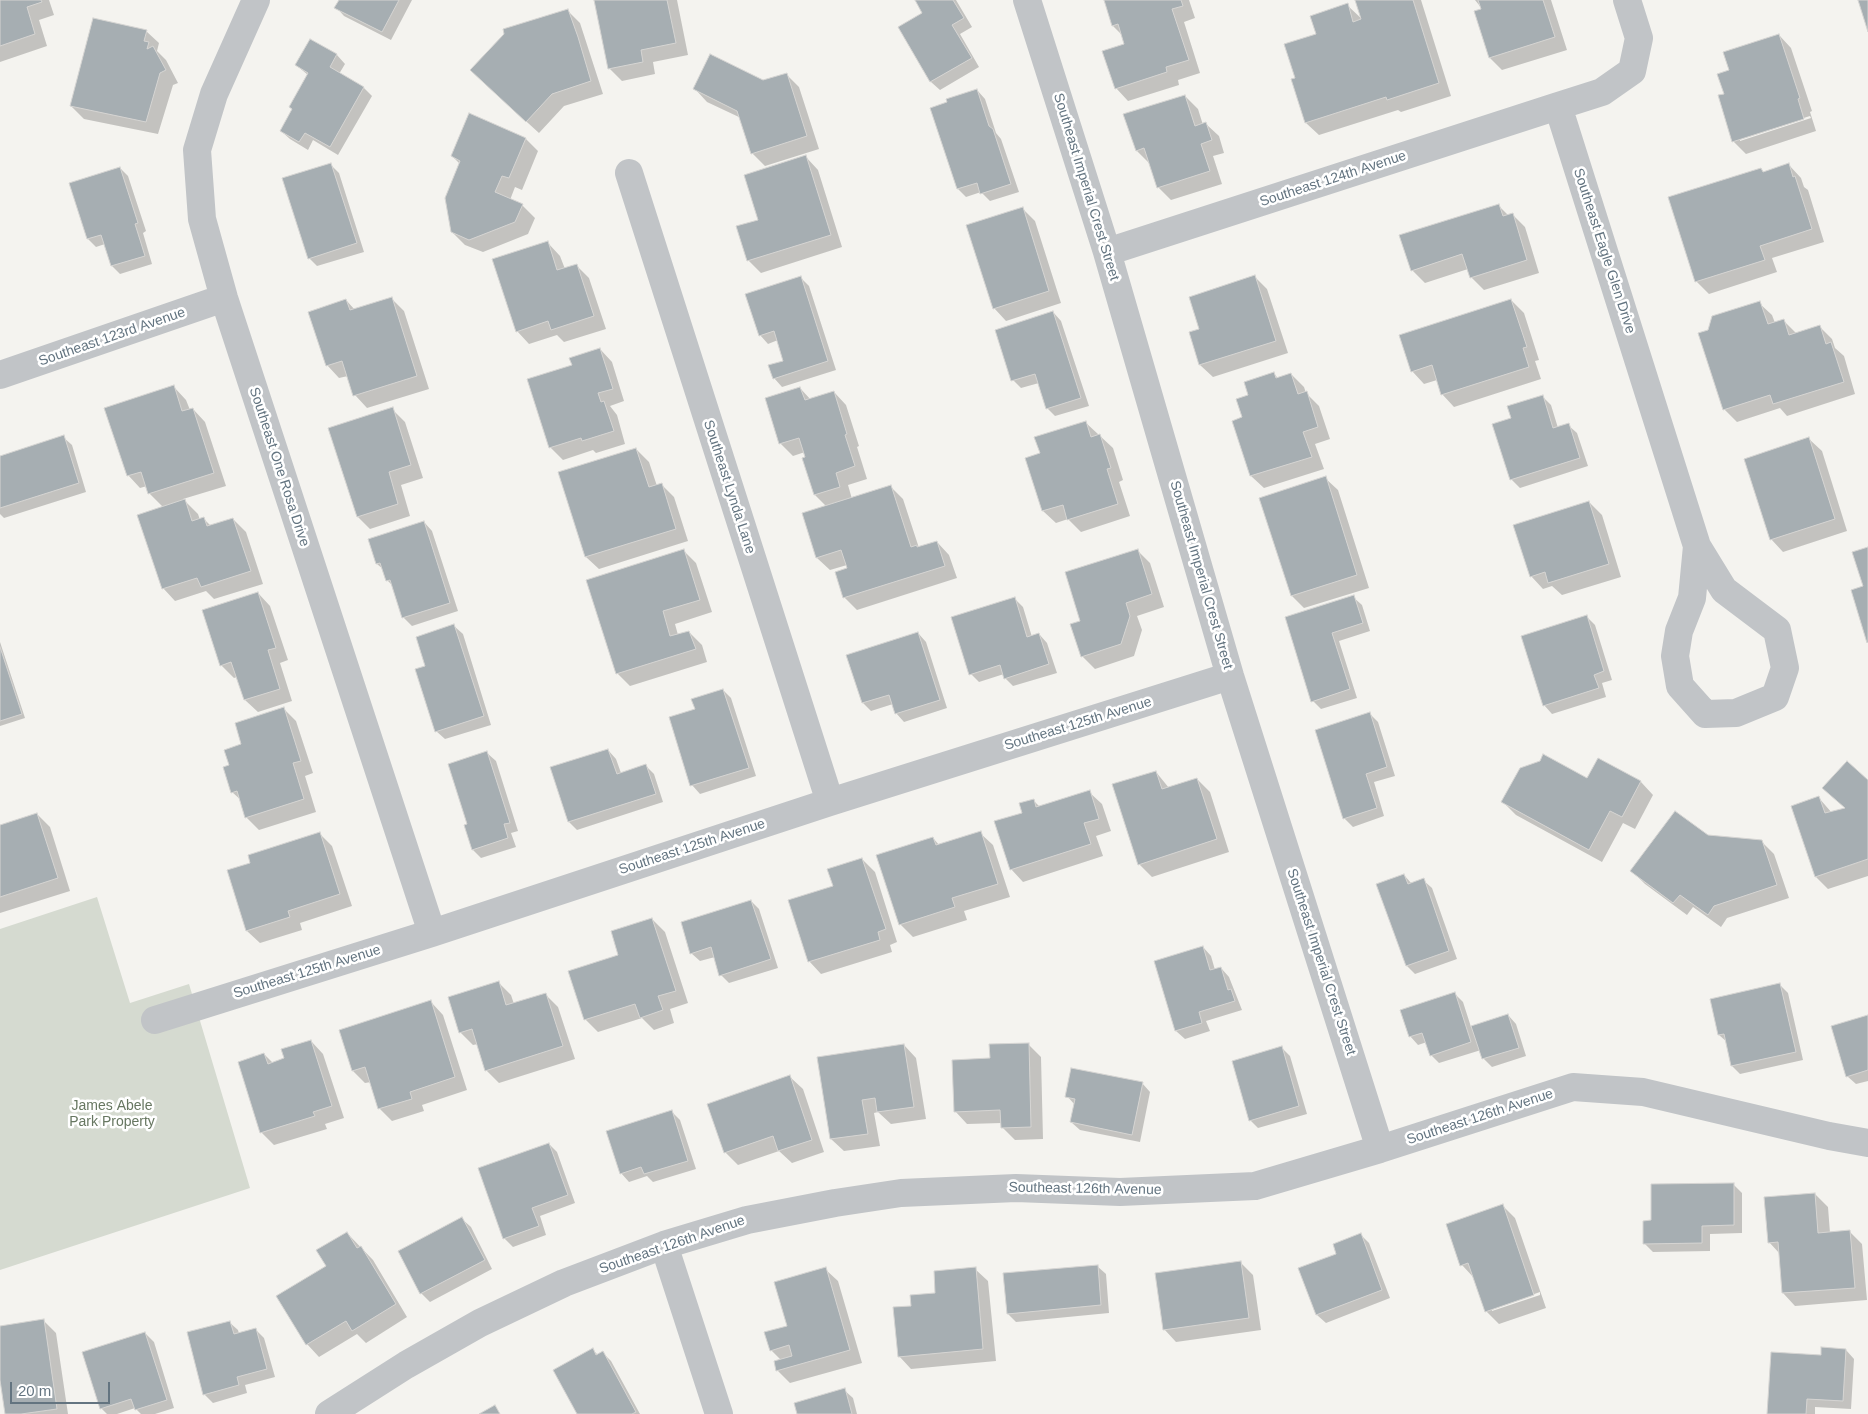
<!DOCTYPE html>
<style>
body{margin:0}
#map{position:relative;width:1868px;height:1414px;overflow:hidden;background:#f4f3ef;font-family:Helvetica,sans-serif}
canvas{display:block}
.scale{position:absolute;left:10px;top:1382px;width:100px;height:22px;box-sizing:border-box;border:2px solid #637480;border-top:0;padding-left:6px;font-size:15px;line-height:18px;white-space:nowrap;color:#637480;-webkit-text-stroke:4px #fff;paint-order:stroke}
</style>
<div id="map">
<canvas width="1868" height="1414"></canvas>
<div class="scale">20 m</div>
</div>
<script>
const ctx = document.querySelector('canvas').getContext('2d');
ctx.lineJoin = 'round';
function fill(path, color) { ctx.fillStyle = color; ctx.fill(path, 'evenodd'); }
const toPath = rows => new Path2D(rows.map(r => 'M' + r).join(''));
function stroke(path, color, width, dash) { ctx.strokeStyle = color; ctx.lineWidth = width; ctx.lineCap = dash ? 'butt' : 'round'; ctx.setLineDash(dash || []); ctx.stroke(path); }
function drawText(font, color, halo, rows, align = 'center') {
  ctx.font = font + ' Helvetica,sans-serif'; ctx.lineWidth = 5; ctx.setLineDash([]); ctx.textBaseline = 'middle'; ctx.strokeStyle = halo; ctx.fillStyle = color; for (const [text, x, y, turn = 0] of rows) {
    ctx.save(); ctx.translate(x, y); ctx.rotate((+turn || 0) * Math.PI / 180); ctx.textAlign = isNaN(turn) ? turn : align; if (halo) ctx.strokeText(text, 0, 0); ctx.fillText(text, 0, 0); ctx.restore();
  }
}
fill(toPath([
 [97,897,130,1003,189,984,250,1188,0,1270,0,929]
]), '#d5dad0');
fill(toPath([
 [0,0,49,0,54,15,39,20,47,46,0,62],
 [340,0,412,0,391,40,344,16,336,7],
 [596,0,677,0,688,55,653,62,655,74,622,81,609,68],
 [916,0,956,0,972,27,960,34,979,67,940,90,931,82,899,28,924,13],
 [1105,0,1189,0,1195,18,1184,22,1200,73,1178,80,1179,85,1128,101,1116,88,1126,45,1122,35,1113,26],
 [1356,0,1421,0,1451,96,1401,112,1398,110,1319,135,1306,123,1293,80,1297,79,1317,35,1347,5,1363,20],
 [1475,0,1551,0,1567,50,1502,70,1490,58,1483,10],
 [567,10,580,23,603,94,564,106,539,133,484,83],
 [146,31,159,43,157,51,166,60,178,83,173,85,158,134,84,119,71,106],
 [1779,35,1791,48,1812,111,1810,112,1816,131,1746,154,1733,141,1725,94,1731,71],
 [1810,116,1811,118,1740,141,1740,138],
 [311,40,337,55,345,64,339,74,364,88,372,96,338,155,313,140,308,150,290,139,281,131,293,110,308,75,296,65],
 [786,74,799,87,819,149,765,166,752,153,741,118,707,102,695,89,763,81],
 [977,90,985,99,996,133,1001,139,1019,192,990,201,981,192,966,197,958,189],
 [1185,96,1198,109,1203,125,1206,124,1219,136,1224,153,1213,156,1222,184,1171,200,1158,187,1149,163,1137,151],
 [526,139,538,151,522,190,515,187,510,200,522,205,535,218,528,234,483,252,465,245,452,232,460,164,452,156],
 [806,157,818,170,842,247,761,273,748,260,759,220],
 [330,164,339,173,364,252,317,266,309,258],
 [1789,165,1801,178,1804,187,1808,190,1824,242,1772,258,1777,272,1709,294,1696,281,1761,169,1764,173],
 [120,168,128,176,146,231,143,233,152,264,120,274,112,266,105,244,96,247,88,239,71,184],
 [1498,205,1508,215,1512,214,1525,227,1539,273,1484,290,1471,277,1468,269,1425,283,1412,270],
 [1022,208,1035,221,1061,303,1006,321,994,308],
 [548,243,560,256,565,269,576,265,589,278,606,329,564,342,557,335,529,344,517,331],
 [1255,277,1267,289,1288,353,1213,377,1200,365,1191,333,1200,330],
 [801,278,809,286,836,370,782,387,774,378,784,362,778,340,768,344,760,335],
 [391,298,404,311,429,389,367,408,355,395,348,376,339,378,327,365,346,300,355,310],
 [1511,300,1524,313,1539,360,1535,361,1541,379,1454,407,1442,394,1437,380,1424,384,1412,371],
 [1759,303,1772,315,1775,323,1783,320,1797,334,1820,327,1832,339,1835,348,1844,356,1855,394,1787,416,1780,408,1737,422,1724,409],
 [1053,312,1061,321,1089,406,1055,416,1047,408,1039,383,1021,388,1013,380],
 [600,349,612,362,624,401,610,406,617,415,625,444,596,453,593,450,563,460,550,447,573,365],
 [1273,373,1278,378,1291,374,1304,387,1306,393,1319,406,1330,439,1315,444,1324,469,1264,488,1251,476,1234,421,1243,418,1249,396],
 [174,387,186,400,190,410,193,409,205,422,226,486,183,499,198,514,200,520,204,519,211,526,233,519,246,532,263,584,214,599,206,591,175,601,163,588,164,508,149,493,147,486,140,488,128,475],
 [800,388,811,400,834,392,846,405,859,446,857,447,867,479,848,485,852,499,891,487,903,499,919,548,937,542,949,555,957,578,857,610,844,597,849,569,847,565,830,570,817,558,827,507,815,495,803,459,806,458,805,452,793,456,780,443],
 [1542,396,1551,405,1558,428,1568,425,1577,433,1588,466,1520,488,1511,479,1513,419],
 [392,409,405,422,423,478,401,485,410,516,370,529,358,517],
 [1085,422,1113,448,1123,480,1119,482,1130,516,1081,532,1068,519,1056,523,1043,511,1026,458,1041,454],
 [63,437,72,445,86,492,4,518,0,514,0,457],
 [1809,439,1822,451,1847,531,1783,552,1771,539],
 [636,449,649,462,657,486,662,485,674,497,688,541,599,569,586,557,560,473],
 [1325,478,1338,490,1369,588,1304,608,1292,596,1261,498],
 [1589,502,1602,515,1621,577,1562,595,1552,586,1543,589,1531,576],
 [424,522,432,531,458,611,412,626,403,617,394,587,387,580,384,570,377,564],
 [1137,550,1150,563,1164,607,1137,616,1142,630,1134,656,1095,669,1082,656,1082,622],
 [684,551,696,563,712,612,675,624,678,635,689,632,702,645,707,662,630,686,617,673],
 [258,593,270,606,288,660,280,663,292,701,258,712,245,700,237,677,234,678,221,665],
 [1353,597,1362,605,1370,631,1339,641,1357,698,1321,709,1313,701,1286,618],
 [1014,598,1023,607,1032,637,1039,634,1047,643,1057,673,1013,686,1005,678,1004,674,979,682,971,674],
 [1587,617,1595,625,1612,680,1602,683,1606,697,1552,714,1544,705],
 [454,626,463,634,491,725,445,739,436,731,426,667],
 [918,633,926,642,947,708,904,722,896,713,893,704,871,711,863,703],
 [0,642,25,718,0,726],
 [723,690,731,698,756,776,700,794,692,785,696,710],
 [283,708,296,721,313,773,305,776,316,812,259,830,246,817,242,801,232,792,230,766,243,745],
 [1370,714,1378,722,1395,776,1374,782,1384,816,1353,827,1344,818],
 [608,750,616,759,621,773,646,766,654,774,663,802,577,830,569,822],
 [487,753,496,761,518,831,511,833,516,847,481,858,473,850,469,825],
 [1599,759,1641,782,1653,795,1635,829,1623,823,1602,862,1516,815,1503,802,1587,780],
 [1156,772,1169,788,1197,779,1210,792,1229,852,1152,877,1139,864],
 [1868,782,1868,876,1828,889,1816,877,1819,798,1832,813,1847,809],
 [1089,792,1102,804,1111,831,1096,836,1103,856,1023,882,1011,869,1023,813,1033,800,1040,807],
 [37,814,50,827,70,891,0,913,0,826],
 [319,833,332,846,352,906,300,923,302,930,260,943,247,931,228,871,252,863],
 [980,833,993,845,1010,897,964,911,967,920,913,937,900,924,933,838,940,846],
 [1707,836,1761,841,1774,854,1789,898,1727,918,1721,927,1693,907,1687,915,1645,884,1632,871],
 [862,859,875,872,897,942,890,945,892,952,821,974,809,961],
 [1404,875,1412,884,1423,880,1432,888,1457,959,1415,974,1407,966],
 [751,901,759,909,778,968,729,983,721,975,715,957,700,961,691,953],
 [652,919,665,932,688,1003,670,1009,674,1023,654,1030,642,1018,598,1032,585,1019,620,956],
 [1203,947,1211,956,1215,970,1221,968,1229,977,1242,1010,1206,1021,1210,1031,1185,1039,1176,1031,1155,962],
 [498,982,511,995,514,1004,545,994,558,1007,575,1059,499,1083,486,1070,478,1044,473,1045,460,1032],
 [1780,985,1788,993,1803,1060,1740,1074,1732,1066,1727,1042,1719,1035,1712,1000],
 [1455,994,1463,1002,1471,1027,1508,1015,1516,1024,1526,1056,1492,1067,1483,1058,1481,1050,1439,1063,1431,1055,1427,1042,1418,1045,1410,1036],
 [431,1002,443,1015,467,1090,422,1105,424,1111,392,1121,380,1109,371,1082,365,1083,353,1071],
 [1868,1016,1868,1081,1856,1084,1847,1076],
 [311,1041,323,1054,344,1118,325,1124,327,1129,274,1145,262,1133,239,1062,264,1054,273,1063,286,1059],
 [1028,1044,1041,1057,1043,1139,1015,1140,1002,1127,1002,1123,967,1124,955,1111,991,1060],
 [904,1045,916,1058,926,1119,891,1124,878,1112,874,1113,880,1146,844,1151,831,1139],
 [1281,1047,1290,1056,1307,1114,1258,1128,1250,1120],
 [790,1077,803,1089,824,1152,792,1163,779,1151,738,1165,725,1152],
 [1142,1083,1150,1092,1140,1142,1080,1130,1071,1122,1075,1105,1067,1096],
 [672,1112,680,1120,696,1169,653,1182,647,1176,629,1182,621,1173],
 [549,1144,557,1152,575,1203,540,1216,546,1235,513,1247,504,1238],
 [1733,1184,1742,1193,1742,1233,1710,1234,1710,1251,1653,1252,1644,1243,1652,1222],
 [1815,1194,1828,1207,1830,1233,1850,1232,1862,1244,1867,1300,1795,1306,1783,1293,1780,1254,1769,1242],
 [1502,1205,1515,1218,1546,1308,1499,1324,1486,1311,1474,1278,1462,1265],
 [1540,1292,1540,1295,1492,1311,1492,1309],
 [462,1219,471,1227,492,1269,430,1302,421,1293],
 [347,1233,373,1260,407,1317,366,1343,357,1334,319,1357,307,1344,327,1266],
 [1361,1235,1369,1243,1390,1298,1326,1323,1317,1315,1300,1269,1338,1255],
 [1240,1262,1253,1275,1261,1330,1176,1342,1164,1329],
 [1097,1266,1106,1274,1109,1313,1016,1322,1008,1314],
 [825,1269,838,1281,862,1363,790,1383,778,1371,775,1362,781,1360,771,1350],
 [975,1269,988,1281,996,1361,911,1369,899,1356,912,1307,937,1294],
 [44,1321,56,1333,68,1414,7,1414,0,1379,0,1327],
 [229,1322,238,1330,239,1334,256,1330,264,1338,275,1377,245,1385,247,1393,213,1403,204,1394],
 [145,1333,154,1342,174,1408,155,1414,141,1414,135,1408,117,1414,107,1414,101,1408],
 [593,1350,598,1355,603,1353,611,1361,640,1414,579,1414],
 [1846,1350,1854,1359,1851,1409,1815,1407,1815,1414,1768,1414,1822,1357],
 [844,1390,853,1398,857,1414,799,1414]
]), '#0003');
const building = toPath([
 [0,0,41,0,42,2,27,7,35,34,0,46,0,0],
 [339,0,399,0,382,32,334,8,339,0],
 [594,0,667,0,676,43,641,50,643,62,608,69,594,0],
 [915,0,953,0,964,18,952,25,972,58,930,82,898,27,922,13,915,0],
 [1104,0,1181,0,1183,6,1172,9,1189,60,1166,67,1167,72,1115,89,1102,51,1124,44,1118,24,1112,26,1104,0],
 [1355,0,1413,0,1439,83,1387,100,1386,97,1305,123,1291,79,1295,78,1284,44,1316,34,1310,16,1348,3,1353,22,1361,19,1355,0],
 [1478,0,1543,0,1555,37,1489,58,1474,11,1481,9,1478,0],
 [1858,0,1868,0,1868,32,1858,0],
 [568,9,578,37,591,81,552,94,526,122,470,70,504,34,503,29,568,9],
 [93,18,147,30,144,41,149,42,147,49,153,46,166,70,160,73,146,122,70,106,93,18],
 [1779,34,1800,98,1798,99,1804,119,1732,142,1718,95,1724,94,1717,74,1729,70,1723,52,1779,34],
 [310,39,337,54,330,67,364,87,330,147,305,133,299,142,280,131,292,109,289,107,308,73,295,65,310,39],
 [710,54,763,80,787,73,807,136,751,154,737,111,693,89,710,54],
 [977,89,989,126,993,129,1011,184,980,194,977,183,957,189,930,108,947,102,946,99,977,89],
 [1185,95,1195,126,1206,122,1212,140,1201,144,1210,171,1157,188,1144,148,1136,151,1123,114,1185,95],
 [469,113,526,138,509,178,502,176,495,192,523,204,515,222,469,240,451,232,445,198,460,161,451,156,469,113],
 [806,155,831,235,747,261,736,226,758,220,744,175,806,155],
 [331,163,357,243,308,259,282,178,331,163],
 [1789,163,1793,177,1795,176,1812,229,1760,246,1765,260,1695,282,1668,197,1761,168,1763,172,1789,163],
 [120,167,138,223,135,224,145,256,111,266,101,235,87,239,69,183,120,167],
 [1499,204,1503,216,1513,213,1527,260,1470,278,1462,254,1411,271,1399,235,1499,204],
 [1023,207,1049,291,993,309,966,225,1023,207],
 [548,241,557,270,577,264,594,316,551,330,548,321,516,332,492,259,548,241],
 [1255,275,1276,341,1199,365,1189,332,1199,329,1189,297,1255,275],
 [801,276,828,361,773,379,768,365,783,361,774,331,759,336,745,294,801,276],
 [392,297,417,376,353,396,342,361,326,366,308,312,346,299,350,310,392,297],
 [1511,299,1527,347,1523,348,1529,367,1441,395,1432,365,1411,372,1399,335,1511,299],
 [1760,301,1768,324,1784,319,1789,335,1820,325,1826,344,1831,342,1844,382,1773,404,1770,395,1723,410,1698,333,1708,330,1712,316,1760,301],
 [1053,311,1081,398,1046,409,1035,374,1011,381,995,330,1053,311],
 [600,348,613,389,598,393,601,402,604,401,614,431,582,441,581,438,549,448,527,379,572,365,569,358,600,348],
 [1274,372,1276,378,1291,373,1298,394,1307,391,1318,427,1303,432,1312,457,1250,476,1232,421,1242,417,1236,399,1248,395,1244,382,1274,372],
 [174,385,182,411,193,408,214,473,148,494,141,472,127,476,104,408,174,385],
 [800,387,805,400,834,391,847,434,845,435,855,466,836,473,840,487,814,495,802,458,805,457,799,438,779,444,765,398,800,387],
 [1543,395,1553,428,1569,423,1580,458,1510,480,1492,424,1511,418,1507,406,1543,395],
 [393,407,411,465,389,472,398,504,357,517,328,428,393,407],
 [1086,421,1091,437,1100,434,1111,468,1107,469,1118,504,1067,520,1063,505,1042,511,1025,458,1040,453,1034,437,1086,421],
 [64,435,79,483,0,508,0,456,64,435],
 [1809,437,1835,519,1770,540,1744,459,1809,437],
 [636,448,649,487,662,483,676,529,585,557,558,472,636,448],
 [1326,476,1357,575,1291,596,1259,498,1326,476],
 [891,485,911,547,917,545,917,547,937,541,945,566,843,598,835,572,847,568,841,550,816,558,802,513,891,485],
 [185,499,192,521,204,517,207,526,233,518,251,571,201,587,197,578,162,589,137,515,185,499],
 [1589,501,1609,564,1548,583,1545,572,1530,577,1513,525,1589,501],
 [424,521,450,603,402,618,390,580,386,581,380,563,376,564,368,539,424,521],
 [1868,547,1868,642,1867,643,1851,590,1863,586,1852,552,1868,547],
 [684,549,700,600,663,611,670,636,689,631,696,649,616,674,586,580,684,549],
 [1138,549,1152,594,1126,603,1130,616,1121,644,1081,657,1070,624,1080,621,1065,572,1138,549],
 [258,592,276,648,268,650,280,689,244,700,231,662,220,666,202,610,258,592],
 [1354,595,1363,623,1332,633,1350,689,1311,702,1285,617,1354,595],
 [1015,597,1027,637,1039,633,1049,664,1004,679,1000,665,969,675,951,617,1015,597],
 [1587,615,1604,671,1594,675,1599,688,1543,706,1521,636,1587,615],
 [454,624,484,716,435,732,415,669,425,666,416,637,454,624],
 [918,632,940,700,895,714,889,695,862,703,846,655,918,632],
 [0,647,22,714,0,721,0,647],
 [723,689,749,768,690,786,669,717,695,709,691,699,723,689],
 [284,707,301,761,293,763,304,799,245,818,237,791,231,793,223,767,229,765,224,750,241,744,235,723,284,707],
 [1370,712,1387,767,1366,774,1377,808,1343,819,1315,730,1370,712],
 [608,749,617,774,646,764,656,794,568,822,550,767,608,749],
 [487,751,510,823,504,824,508,838,472,850,464,825,467,824,448,764,487,751],
 [1543,754,1587,778,1598,758,1641,781,1622,817,1610,811,1589,850,1501,802,1520,768,1540,761,1543,754],
 [1847,761,1868,780,1868,859,1815,877,1791,806,1819,796,1825,813,1845,808,1822,788,1847,761],
 [1156,771,1162,789,1197,778,1217,839,1138,865,1112,784,1156,771],
 [1090,790,1099,819,1084,823,1091,844,1010,870,994,821,1022,813,1019,803,1034,799,1036,807,1090,790],
 [1675,811,1708,835,1762,840,1777,885,1714,906,1708,915,1680,895,1673,903,1630,871,1675,811],
 [37,813,58,878,0,897,0,825,37,813],
 [981,831,998,884,952,898,955,907,899,925,876,855,933,837,936,845,981,831],
 [320,832,340,894,288,911,290,917,246,931,227,870,250,863,248,855,320,832],
 [862,858,886,929,878,932,880,940,808,962,788,900,833,886,827,869,862,858],
 [1404,874,1408,884,1424,878,1449,951,1406,966,1376,884,1404,874],
 [751,900,771,959,719,976,711,947,690,954,681,922,751,900],
 [652,918,676,991,658,996,663,1010,640,1018,635,1004,584,1020,568,971,618,955,611,931,652,918],
 [1203,946,1210,970,1221,967,1228,990,1231,989,1235,1001,1199,1012,1202,1023,1175,1031,1154,961,1203,946],
 [499,981,506,1005,546,993,563,1046,485,1071,472,1029,459,1033,448,997,499,981],
 [1780,983,1796,1052,1731,1066,1724,1034,1718,1035,1710,999,1780,983],
 [1455,992,1471,1042,1430,1056,1422,1033,1409,1037,1400,1010,1455,992],
 [431,1000,455,1077,410,1092,412,1099,378,1109,365,1067,352,1071,339,1030,431,1000],
 [1508,1014,1519,1048,1482,1059,1471,1026,1508,1014],
 [1868,1015,1868,1070,1846,1077,1831,1026,1868,1015],
 [311,1040,332,1106,313,1112,315,1116,260,1133,238,1062,264,1053,268,1064,284,1058,281,1049,311,1040],
 [1029,1043,1031,1127,1001,1128,1000,1110,954,1112,952,1060,990,1058,989,1044,1029,1043],
 [904,1044,914,1107,877,1112,875,1098,862,1100,868,1134,830,1139,817,1057,904,1044],
 [1282,1046,1299,1106,1249,1121,1232,1061,1282,1046],
 [1071,1068,1143,1082,1132,1135,1070,1122,1075,1099,1065,1097,1071,1068],
 [790,1075,812,1140,778,1151,773,1136,724,1153,707,1104,790,1075],
 [672,1110,688,1161,644,1174,641,1167,620,1174,606,1131,672,1110],
 [549,1143,568,1195,532,1208,539,1226,503,1239,478,1168,549,1143],
 [1734,1183,1734,1225,1702,1226,1702,1243,1643,1244,1643,1221,1651,1220,1651,1184,1734,1183],
 [1815,1193,1818,1233,1850,1230,1855,1288,1782,1293,1778,1242,1768,1243,1764,1197,1815,1193],
 [1503,1204,1534,1295,1485,1312,1468,1263,1460,1266,1446,1224,1503,1204],
 [462,1217,485,1260,420,1294,398,1251,462,1217],
 [347,1232,357,1248,361,1246,396,1304,352,1331,346,1321,306,1345,276,1296,326,1266,316,1250,347,1232],
 [1361,1233,1382,1290,1316,1315,1298,1268,1336,1254,1333,1244,1361,1233],
 [1241,1261,1249,1318,1163,1330,1155,1273,1241,1261],
 [1098,1265,1101,1305,1007,1314,1003,1273,1098,1265],
 [826,1267,850,1350,776,1371,774,1361,792,1356,789,1345,770,1351,764,1332,787,1326,774,1282,826,1267],
 [976,1267,983,1349,898,1357,893,1307,911,1306,910,1295,935,1293,934,1271,976,1267],
 [44,1319,57,1409,21,1414,5,1414,0,1380,0,1326,44,1319],
 [230,1321,234,1334,256,1328,267,1369,237,1377,239,1385,203,1395,187,1332,230,1321],
 [145,1332,167,1400,135,1410,131,1399,100,1409,82,1352,145,1332],
 [1821,1347,1846,1349,1843,1401,1807,1399,1806,1414,1767,1414,1771,1352,1821,1355,1821,1347],
 [593,1348,596,1355,603,1351,636,1412,632,1414,577,1414,553,1370,593,1348],
 [845,1388,852,1414,797,1414,794,1403,845,1388],
 [495,1405,500,1414,479,1414,495,1405]
]);
fill(building, '#a6aeb2');
stroke(building, '#d5d4d2', 1);
stroke(toPath([
 [256,0,214,94,197,150,202,219,224,298,432,933],
 [1027,0,1107,252,1230,676,1380,1149],
 [1627,0,1639,38,1632,71,1602,92,1558,106,1697,546,1724,590,1777,630,1785,668,1775,697,1736,713,1705,714,1680,686,1675,656,1679,631,1692,598,1697,546],
 [629,173,830,802],
 [1107,252,1558,106],
 [0,375,224,298],
 [155,1020,432,933,830,802,1230,676],
 [664,1245,719,1414],
 [329,1414,406,1365,480,1323,564,1283,664,1245,747,1220,835,1203,901,1193,1016,1188,1120,1192,1255,1186,1380,1149,1573,1087,1643,1092,1829,1136,1868,1143]
]), '#c1c4c7', 28);
drawText('14px', '#637480', '#fff', [
 ["Southeast 124th Avenue",1333,179,-18],
 ["Southeast Imperial Crest Street",1086,187,73],
 ["Southeast Eagle Glen Drive",1604,251,72],
 ["Southeast 123rd Avenue",112,337,-19],
 ["Southeast One Rosa Drive",279,467,72],
 ["Southeast Lynda Lane",729,487,72],
 ["Southeast Imperial Crest Street",1201,575,74],
 ["Southeast 125th Avenue",1078,724,-17],
 ["Southeast 125th Avenue",692,847,-18],
 ["Southeast Imperial Crest Street",1321,962,72],
 ["Southeast 125th Avenue",307,972,-17],
 ["Southeast 126th Avenue",1480,1117,-18],
 ["Southeast 126th Avenue",1085,1189,1],
 ["Southeast 126th Avenue",672,1245,-19]
]);
drawText('14px', '#677761', '#fff', [
 ["James Abele",112,1106],
 ["Park Property",112,1122]
]);
</script>
